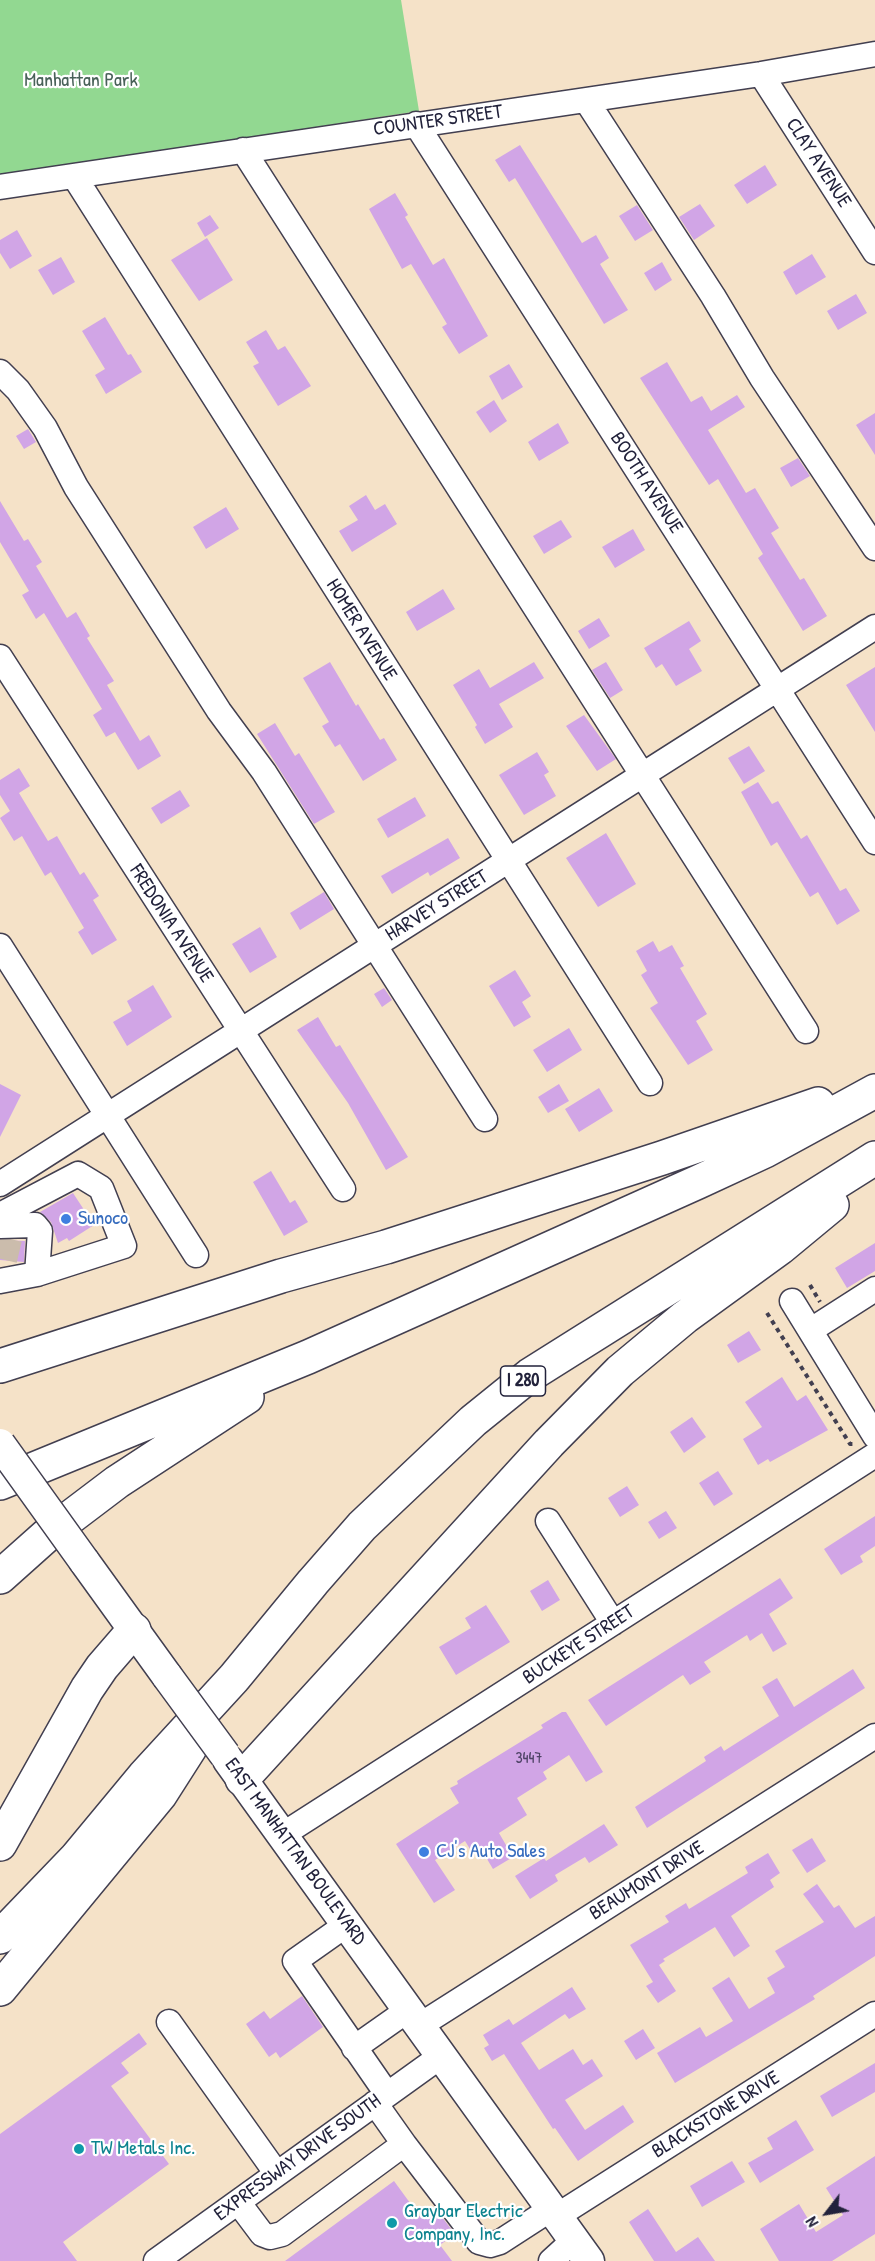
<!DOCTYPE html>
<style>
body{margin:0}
#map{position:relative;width:875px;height:2261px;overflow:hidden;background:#f5e2c8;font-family:"Patrick Hand",sans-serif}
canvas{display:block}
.north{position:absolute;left:797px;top:2183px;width:60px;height:60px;-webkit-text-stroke:4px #fff;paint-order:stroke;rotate:239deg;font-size:16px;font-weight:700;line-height:24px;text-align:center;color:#22223b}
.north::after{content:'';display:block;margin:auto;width:21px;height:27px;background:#22223b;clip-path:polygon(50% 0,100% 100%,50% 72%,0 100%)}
</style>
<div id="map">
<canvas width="875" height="2261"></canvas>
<div class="north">N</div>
</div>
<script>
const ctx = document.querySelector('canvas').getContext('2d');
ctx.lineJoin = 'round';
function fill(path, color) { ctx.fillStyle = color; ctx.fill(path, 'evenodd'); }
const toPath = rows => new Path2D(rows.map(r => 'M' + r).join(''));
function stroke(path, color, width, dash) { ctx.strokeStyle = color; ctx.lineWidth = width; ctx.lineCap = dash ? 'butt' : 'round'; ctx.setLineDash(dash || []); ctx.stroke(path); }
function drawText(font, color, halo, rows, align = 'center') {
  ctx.font = font + ' "Patrick Hand",sans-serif'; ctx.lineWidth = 4.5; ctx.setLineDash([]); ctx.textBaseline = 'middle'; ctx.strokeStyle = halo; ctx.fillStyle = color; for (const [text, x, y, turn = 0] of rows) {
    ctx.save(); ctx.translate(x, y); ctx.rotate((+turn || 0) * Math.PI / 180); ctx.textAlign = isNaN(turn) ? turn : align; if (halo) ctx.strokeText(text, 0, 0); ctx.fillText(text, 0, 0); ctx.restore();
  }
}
fill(toPath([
 [0,0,401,0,419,111,0,176]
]), '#92d891');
fill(toPath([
 [520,145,582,243,596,235,609,258,600,264,628,310,604,324,515,178,509,182,495,160],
 [765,165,777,185,747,204,734,185],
 [395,193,408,215,405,217,433,265,444,258,488,336,459,354,442,327,447,324,411,264,402,269,369,209],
 [700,204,715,226,694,240,679,217],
 [637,205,653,230,635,241,619,216],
 [210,215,219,228,205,237,197,223],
 [17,230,32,256,10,269,0,253,0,240],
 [207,238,233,280,199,301,171,260],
 [812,254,826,277,796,295,783,272],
 [61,257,75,282,53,295,38,270],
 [662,262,672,280,655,291,644,273],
 [856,294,867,313,838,330,827,311],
 [105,317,128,355,131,354,142,372,106,394,95,375,105,369,82,331],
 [266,330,278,350,285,346,311,386,278,406,253,366,259,363,246,342],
 [667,362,691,402,702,396,711,411,737,395,745,407,708,430,746,493,755,488,779,528,771,533,800,580,804,578,827,616,803,631,758,558,763,554,718,479,709,485,640,378],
 [509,364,523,387,502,400,489,376],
 [494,400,507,421,490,433,476,412],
 [875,413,875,455,856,425],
 [558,423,569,443,539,461,528,442],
 [28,429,36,442,24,449,16,436],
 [798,458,810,476,791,487,780,468],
 [366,495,375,510,385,504,397,524,352,552,339,531,358,520,349,506],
 [0,501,24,541,28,539,42,562,36,566,67,618,76,612,90,636,87,638,114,681,107,685,140,741,149,735,161,756,138,770,115,732,106,737,93,715,102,709,44,613,36,619,22,595,29,591,0,542],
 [226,507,239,529,206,549,193,527],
 [561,520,572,537,544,554,533,536],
 [633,529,645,550,615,568,602,547],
 [443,589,455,609,417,631,406,612],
 [599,618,610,636,589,649,578,631],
 [689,621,701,641,689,649,702,671,676,686,662,664,656,668,644,648],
 [330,662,356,706,358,704,380,740,384,738,397,760,363,781,340,744,335,747,322,726,329,722,303,678],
 [534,662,544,678,499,704,513,727,485,744,475,727,477,725,453,685,479,669,490,688],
 [606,662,623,690,610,698,592,670],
 [875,667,875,732,846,685],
 [584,715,616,759,597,771,566,726],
 [275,723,295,756,299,753,335,812,314,824,257,734],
 [749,746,765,771,744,784,728,758],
 [537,752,549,772,544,775,556,796,524,815,499,775],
 [19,768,30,786,19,793,48,841,57,836,80,875,84,872,99,896,93,900,117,940,92,955,78,932,84,928,51,872,45,876,22,836,14,841,0,818,10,811,0,795,0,780],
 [758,782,772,804,778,801,801,839,807,835,840,891,846,888,860,911,837,925,818,892,810,897,777,842,771,846,741,792],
 [180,790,190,806,161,824,151,808],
 [415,797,426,816,388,838,377,819],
 [606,833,636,884,598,907,566,858],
 [448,838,460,858,430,876,428,872,392,894,381,876],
 [324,892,334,909,300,930,290,913],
 [260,927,277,957,250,973,232,944],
 [653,941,659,952,672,945,684,966,680,968,707,1014,696,1021,713,1050,688,1065,650,1008,658,1003,641,975,647,971,636,951],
 [515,970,531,996,522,1002,531,1017,514,1027,489,986],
 [153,985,172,1017,127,1046,113,1022,132,1011,127,1001],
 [384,988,392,1000,382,1007,374,994],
 [318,1017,336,1047,340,1045,408,1157,386,1170,348,1103,297,1030],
 [569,1028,582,1050,547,1072,533,1050],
 [0,1084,21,1095,0,1137],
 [559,1084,569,1101,548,1113,538,1097],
 [599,1088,613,1111,579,1132,565,1109],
 [271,1171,290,1203,295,1200,308,1222,284,1236,253,1182],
 [73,1193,94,1225,69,1241,67,1238,58,1243,51,1222,40,1212],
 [0,1240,25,1241,24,1262,0,1260],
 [875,1243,875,1271,847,1288,835,1268],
 [749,1331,761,1350,738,1363,727,1345],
 [782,1377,797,1401,806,1395,828,1430,770,1462,768,1459,758,1465,743,1439,762,1427,745,1402],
 [692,1417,706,1437,684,1453,670,1432],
 [718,1471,733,1494,714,1506,699,1483],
 [627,1486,639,1505,620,1517,608,1498],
 [666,1511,677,1528,659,1539,648,1522],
 [875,1516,875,1546,860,1556,863,1562,841,1575,824,1549],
 [780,1578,793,1598,769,1614,787,1644,773,1652,762,1633,750,1641,747,1635,704,1662,711,1672,690,1685,683,1675,606,1726,588,1700],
 [548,1580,560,1600,542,1611,530,1591],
 [486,1605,510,1642,456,1675,439,1647,471,1628,465,1618],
 [853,1669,865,1688,647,1828,635,1807,706,1761,704,1757,721,1746,724,1751,779,1716,762,1687,777,1678,794,1707],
 [562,1712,566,1712,603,1772,586,1782,569,1755,543,1772,547,1779,517,1798,527,1815,499,1833,513,1857,493,1869,478,1844,470,1849,465,1841,435,1860,455,1890,434,1903,396,1844,459,1803,450,1788,458,1784,457,1781,543,1728,541,1725],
 [604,1824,618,1845,589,1863,585,1857,555,1875,558,1881,530,1899,515,1876,544,1858,546,1861],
 [812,1838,826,1861,807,1873,792,1850],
 [768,1853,780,1873,770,1880,774,1887,731,1916,750,1946,734,1957,715,1927,663,1959,665,1961,659,1965,676,1991,658,2003,646,1986,653,1982,630,1945,669,1922,665,1916,686,1903,689,1909,748,1873,745,1867],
 [817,1884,834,1908,839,1905,855,1928,875,1916,875,1956,813,1996,815,1999,675,2083,657,2053,700,2027,706,2037,733,2021,712,1988,729,1977,749,2009,775,1993,767,1978,785,1967,775,1951,824,1922,803,1894],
 [572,1987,586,2009,569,2019,565,2014,521,2043,539,2070,573,2049,583,2065,592,2059,603,2076,565,2100,585,2130,623,2105,634,2122,578,2161,555,2128,553,2129,504,2054,492,2061,484,2048,489,2045,483,2035,509,2019,513,2025],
 [302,1996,323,2027,280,2058,276,2052,269,2057,246,2024,264,2011,270,2019],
 [643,2029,655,2048,636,2060,624,2041],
 [139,2033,147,2044,121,2063,129,2073,111,2086,169,2164,63,2242,77,2261,0,2261,0,2134],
 [875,2063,875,2092,832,2117,820,2096],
 [796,2120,814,2150,760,2183,748,2163,773,2149,767,2138],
 [875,2156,875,2234,832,2261,779,2261,760,2229,799,2204,816,2232,843,2215,826,2188],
 [732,2161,745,2182,702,2207,690,2186],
 [394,2181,421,2218,435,2208,455,2234,440,2245,452,2261,285,2261],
 [648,2209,676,2252,698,2237,715,2261,654,2261,629,2222]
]), '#d1a5e6');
stroke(toPath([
 [5,1260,10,1239]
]), '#cbbcac', 24, [24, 12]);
const minor = toPath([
 [761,74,875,252],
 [586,100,713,296,762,378,875,548],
 [416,124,875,842],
 [243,150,806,1031],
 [74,176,650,1083],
 [0,187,761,74,875,54],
 [0,372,18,390,45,428,76,487,219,711,264,772,485,1119],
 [0,657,343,1189],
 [0,946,196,1255],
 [0,1184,875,627],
 [0,1215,78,1174,101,1188,124,1246,37,1274,0,1281],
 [0,1226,35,1225,40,1231,37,1274],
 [792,1301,875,1436],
 [811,1330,875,1289],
 [548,1521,613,1623],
 [282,1835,875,1455],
 [346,1925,295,1961,387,2094],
 [169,2022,277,2174],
 [419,2026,875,1736],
 [354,2048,408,2010],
 [404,2144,479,2242,490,2245,500,2242,551,2209],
 [238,2202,262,2234,270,2237,282,2234,404,2144,375,2103],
 [557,2216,875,2014],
 [156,2261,441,2056],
 [551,2261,574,2240]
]);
const major = toPath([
 [84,1561,167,1676],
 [228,1760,589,2261]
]);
const highway = toPath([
 [0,1366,281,1276,386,1247,662,1158,818,1104],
 [0,1483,308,1357,698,1182,765,1151,875,1091],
 [0,1577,47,1535,117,1482,247,1397],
 [242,1779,549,1443,620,1371,685,1317,780,1248,832,1205],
 [0,1844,87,1689,102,1667,134,1630],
 [0,1937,76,1858,144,1776,234,1678,313,1582,362,1526,473,1421,530,1375,875,1158],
 [0,1989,160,1795,190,1748]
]);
stroke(minor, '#423f50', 27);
stroke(major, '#423f50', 33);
stroke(highway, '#423f50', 36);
stroke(toPath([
 [810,1285,820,1302],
 [767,1313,850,1444,853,1444]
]), '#423f50', 4, [4.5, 4.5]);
stroke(minor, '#fff', 24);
stroke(major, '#fff', 30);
stroke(highway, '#fff', 33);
const majorBridge = toPath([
 [0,1444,84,1561],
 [167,1676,225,1755]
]);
stroke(majorBridge, '#423f50', 33, []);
stroke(majorBridge, '#fff', 30);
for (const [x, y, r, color] of [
 [66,1219,6,"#3f7fe0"],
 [424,1852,6,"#3f7fe0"],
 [79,2149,6,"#0f9aa8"],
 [392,2223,6,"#0f9aa8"]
]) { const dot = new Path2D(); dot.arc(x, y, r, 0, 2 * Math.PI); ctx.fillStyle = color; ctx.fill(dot); stroke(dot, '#fff', 2); }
drawText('16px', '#4e4366', null, [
 ["3447",529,1759]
]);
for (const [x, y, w] of [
 [523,1381,45]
]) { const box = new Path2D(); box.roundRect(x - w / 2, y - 15, w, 30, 4.5); ctx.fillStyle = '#fff'; ctx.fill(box); stroke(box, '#22223b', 1.5); }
drawText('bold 18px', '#22223b', null, [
 ["I 280",523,1381]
]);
drawText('20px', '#496259', '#fff', [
 ["Manhattan Park",81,81]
]);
drawText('20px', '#22223b', '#fff', [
 ["COUNTER STREET",438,121,-8],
 ["CLAY AVENUE",818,163,57],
 ["BOOTH AVENUE",646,483,57],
 ["HOMER AVENUE",361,630,58],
 ["HARVEY STREET",437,906,-32],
 ["FREDONIA AVENUE",171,924,57],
 ["BUCKEYE STREET",579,1645,-33],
 ["EAST MANHATTAN BOULEVARD",295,1852,54],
 ["BEAUMONT DRIVE",647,1881,-32],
 ["BLACKSTONE DRIVE",716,2115,-32],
 ["EXPRESSWAY DRIVE SOUTH",298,2158,-36]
]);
drawText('20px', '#366cbe', '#fff', [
 ["Sunoco",78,1219],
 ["CJ's Auto Sales",436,1852]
], 'left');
drawText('20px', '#0d838f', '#fff', [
 ["TW Metals Inc.",91,2149],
 ["Graybar Electric",404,2212],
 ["Company, Inc.",404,2235]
], 'left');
</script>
